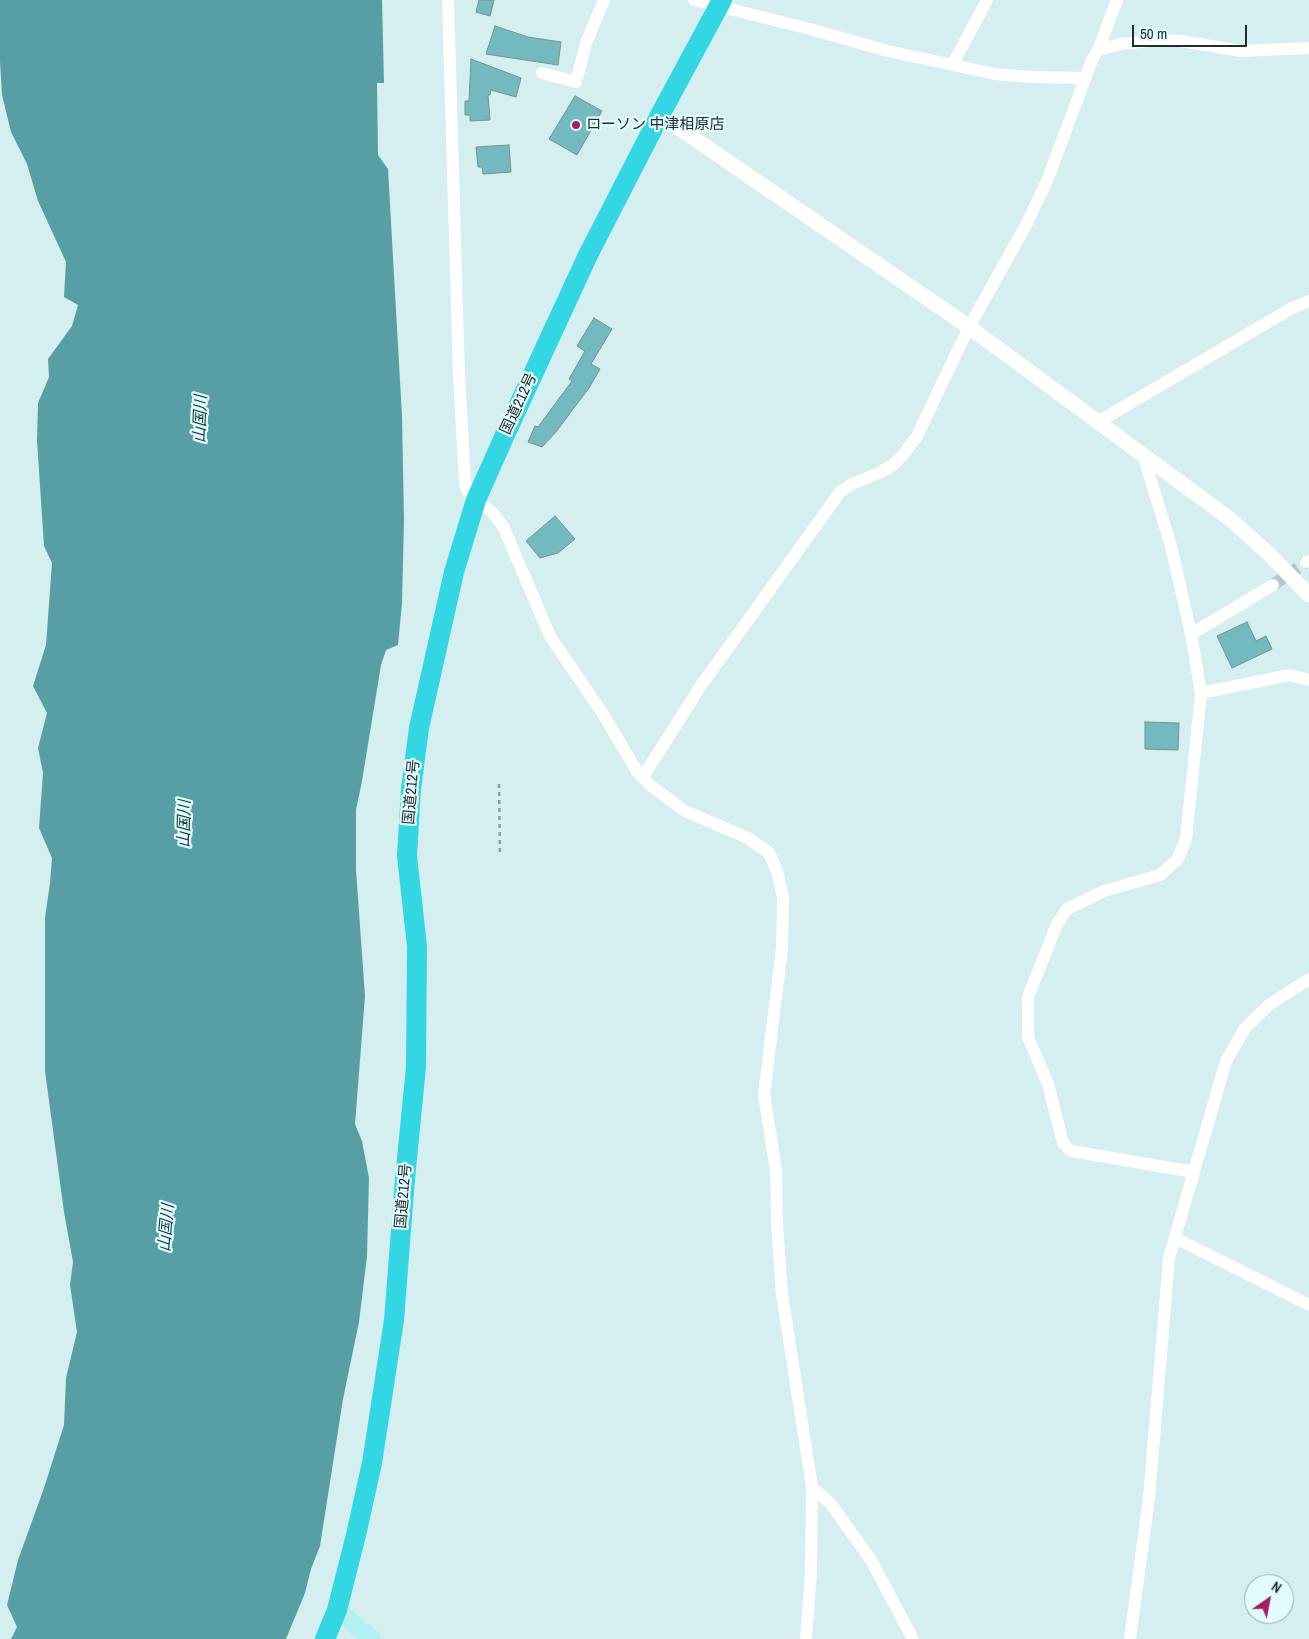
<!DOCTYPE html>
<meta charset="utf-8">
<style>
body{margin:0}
#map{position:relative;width:1309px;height:1639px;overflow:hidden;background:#d5eef0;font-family:"Archivo Narrow",sans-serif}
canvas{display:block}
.north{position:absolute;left:1244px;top:1574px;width:50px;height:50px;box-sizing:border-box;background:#e2fbfd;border:1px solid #96a9aa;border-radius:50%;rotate:33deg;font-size:14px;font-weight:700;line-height:20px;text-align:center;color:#232d2e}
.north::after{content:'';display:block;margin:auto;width:18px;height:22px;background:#a51d66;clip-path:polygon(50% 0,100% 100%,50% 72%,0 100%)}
.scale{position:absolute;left:1132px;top:25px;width:115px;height:22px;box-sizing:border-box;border:2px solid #232d2e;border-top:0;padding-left:6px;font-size:15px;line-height:18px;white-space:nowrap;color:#232d2e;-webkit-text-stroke:4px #e2fbfd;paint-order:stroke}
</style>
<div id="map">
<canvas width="1309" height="1639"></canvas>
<div class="north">N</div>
<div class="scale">50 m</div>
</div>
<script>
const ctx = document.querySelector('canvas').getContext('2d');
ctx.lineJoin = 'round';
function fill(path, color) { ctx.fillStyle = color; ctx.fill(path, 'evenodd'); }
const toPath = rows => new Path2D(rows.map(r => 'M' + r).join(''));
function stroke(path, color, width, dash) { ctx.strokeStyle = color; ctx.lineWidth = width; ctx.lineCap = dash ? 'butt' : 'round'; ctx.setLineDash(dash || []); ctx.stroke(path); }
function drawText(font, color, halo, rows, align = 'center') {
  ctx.font = font + ' "Archivo Narrow","Noto Sans JP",sans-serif'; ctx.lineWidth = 4.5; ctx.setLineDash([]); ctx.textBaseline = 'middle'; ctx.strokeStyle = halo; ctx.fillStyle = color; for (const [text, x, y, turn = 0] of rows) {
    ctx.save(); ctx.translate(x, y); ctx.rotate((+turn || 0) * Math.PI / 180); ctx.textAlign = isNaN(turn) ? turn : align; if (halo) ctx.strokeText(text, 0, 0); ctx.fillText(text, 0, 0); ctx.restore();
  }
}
fill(toPath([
 [0,0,382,0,384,83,377,83,378,155,388,169,402,416,404,520,402,603,398,645,386,650,381,665,362,781,356,810,356,870,365,996,355,1124,362,1141,369,1178,367,1256,359,1322,343,1399,320,1546,311,1569,305,1593,286,1639,11,1639,17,1627,7,1605,18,1560,44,1488,64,1425,66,1378,77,1332,70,1285,73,1262,64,1212,45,1071,45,918,50,883,52,858,39,828,43,773,38,748,47,713,33,686,46,645,52,563,44,546,37,440,38,403,49,377,48,359,72,326,78,305,64,297,66,262,38,201,27,164,11,132,2,95,0,61]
]), '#579ea5');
const building = toPath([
 [479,0,494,0,490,16,476,12,479,0],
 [495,26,528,37,561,42,558,65,486,54,495,26],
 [471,59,521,78,516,97,491,90,490,95,488,95,490,120,470,121,470,115,465,115,465,101,469,101,471,59],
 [575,96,602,111,577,155,549,139,575,96],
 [509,145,511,172,483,174,482,167,478,167,476,147,509,145],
 [594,318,612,329,591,364,600,369,589,388,556,432,542,447,528,442,535,426,538,427,572,381,569,379,585,351,577,346,594,318],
 [555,516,575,539,558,553,540,558,526,541,555,516],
 [1247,622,1256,641,1266,636,1272,649,1232,668,1217,636,1247,622],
 [1145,722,1179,723,1178,750,1145,749,1145,722]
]);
fill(building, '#72b9c0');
stroke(building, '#7a9093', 1);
stroke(toPath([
 [1273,585,1306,562]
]), '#b1c7c9', 12, [12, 6]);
stroke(toPath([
 [499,784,500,853]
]), '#8b9d9f', 2.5, [4, 4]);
stroke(toPath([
 [448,0,459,376,465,483,467,490,472,497,491,511,503,526,550,636,603,714,638,773,651,786,685,811,748,838,769,853,777,871,783,898,782,948,764,1095,776,1170,777,1223,782,1294,812,1487,811,1572,806,1639],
 [694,0,810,29,888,51,995,74,1031,77,1085,78],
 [1098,50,1117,0],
 [953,64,987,0],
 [542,73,576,82,586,43,604,0],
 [1098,422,1292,308,1309,301],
 [1144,458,1171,546,1191,634,1201,693,1186,839,1178,859,1160,875,1104,891,1067,909,1057,924,1028,997,1028,1037,1048,1084,1063,1143,1071,1151,1194,1172],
 [1306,562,1309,561],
 [1191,634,1273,585],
 [1201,693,1290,675,1309,680],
 [643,777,700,687,840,492,854,483,879,473,893,465,903,455,917,436,969,327,1025,227,1047,181,1092,60,1098,50,1121,44,1160,40,1181,41,1241,51,1309,48],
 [1175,1238,1309,1305],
 [812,1487,831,1504,871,1560,913,1639],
 [1130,1639,1149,1498,1169,1258,1226,1061,1245,1028,1269,1005,1309,979]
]), '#fff', 12);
stroke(toPath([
 [660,115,969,327,1230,519,1269,554,1309,595]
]), '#fff', 15);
stroke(toPath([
 [337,1610,372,1639]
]), '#b2f0f4', 18);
stroke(toPath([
 [325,1639,337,1610,356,1535,372,1463,394,1320,405,1179,416,1067,417,946,407,856,411,789,419,728,454,572,476,500,504,437,588,255,660,115,722,0]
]), '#33d7e3', 20);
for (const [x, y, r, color] of [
 [576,125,5,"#a51d66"]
]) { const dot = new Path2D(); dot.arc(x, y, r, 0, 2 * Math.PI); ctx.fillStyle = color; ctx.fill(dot); stroke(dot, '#e2fbfd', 2); }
drawText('15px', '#232d2e', '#e2fbfd', [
 ["ローソン 中津相原店",586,125]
], 'left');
drawText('15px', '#232d2e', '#e2fbfd', [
 ["国道212号",519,404,-65],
 ["国道212号",412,792,-85],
 ["国道212号",404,1196,-85]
]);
drawText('italic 16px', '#16393d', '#e2fbfd', [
 ["山国川",201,419,-88],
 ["山国川",185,824,-89],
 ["山国川",167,1228,-85]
]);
</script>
